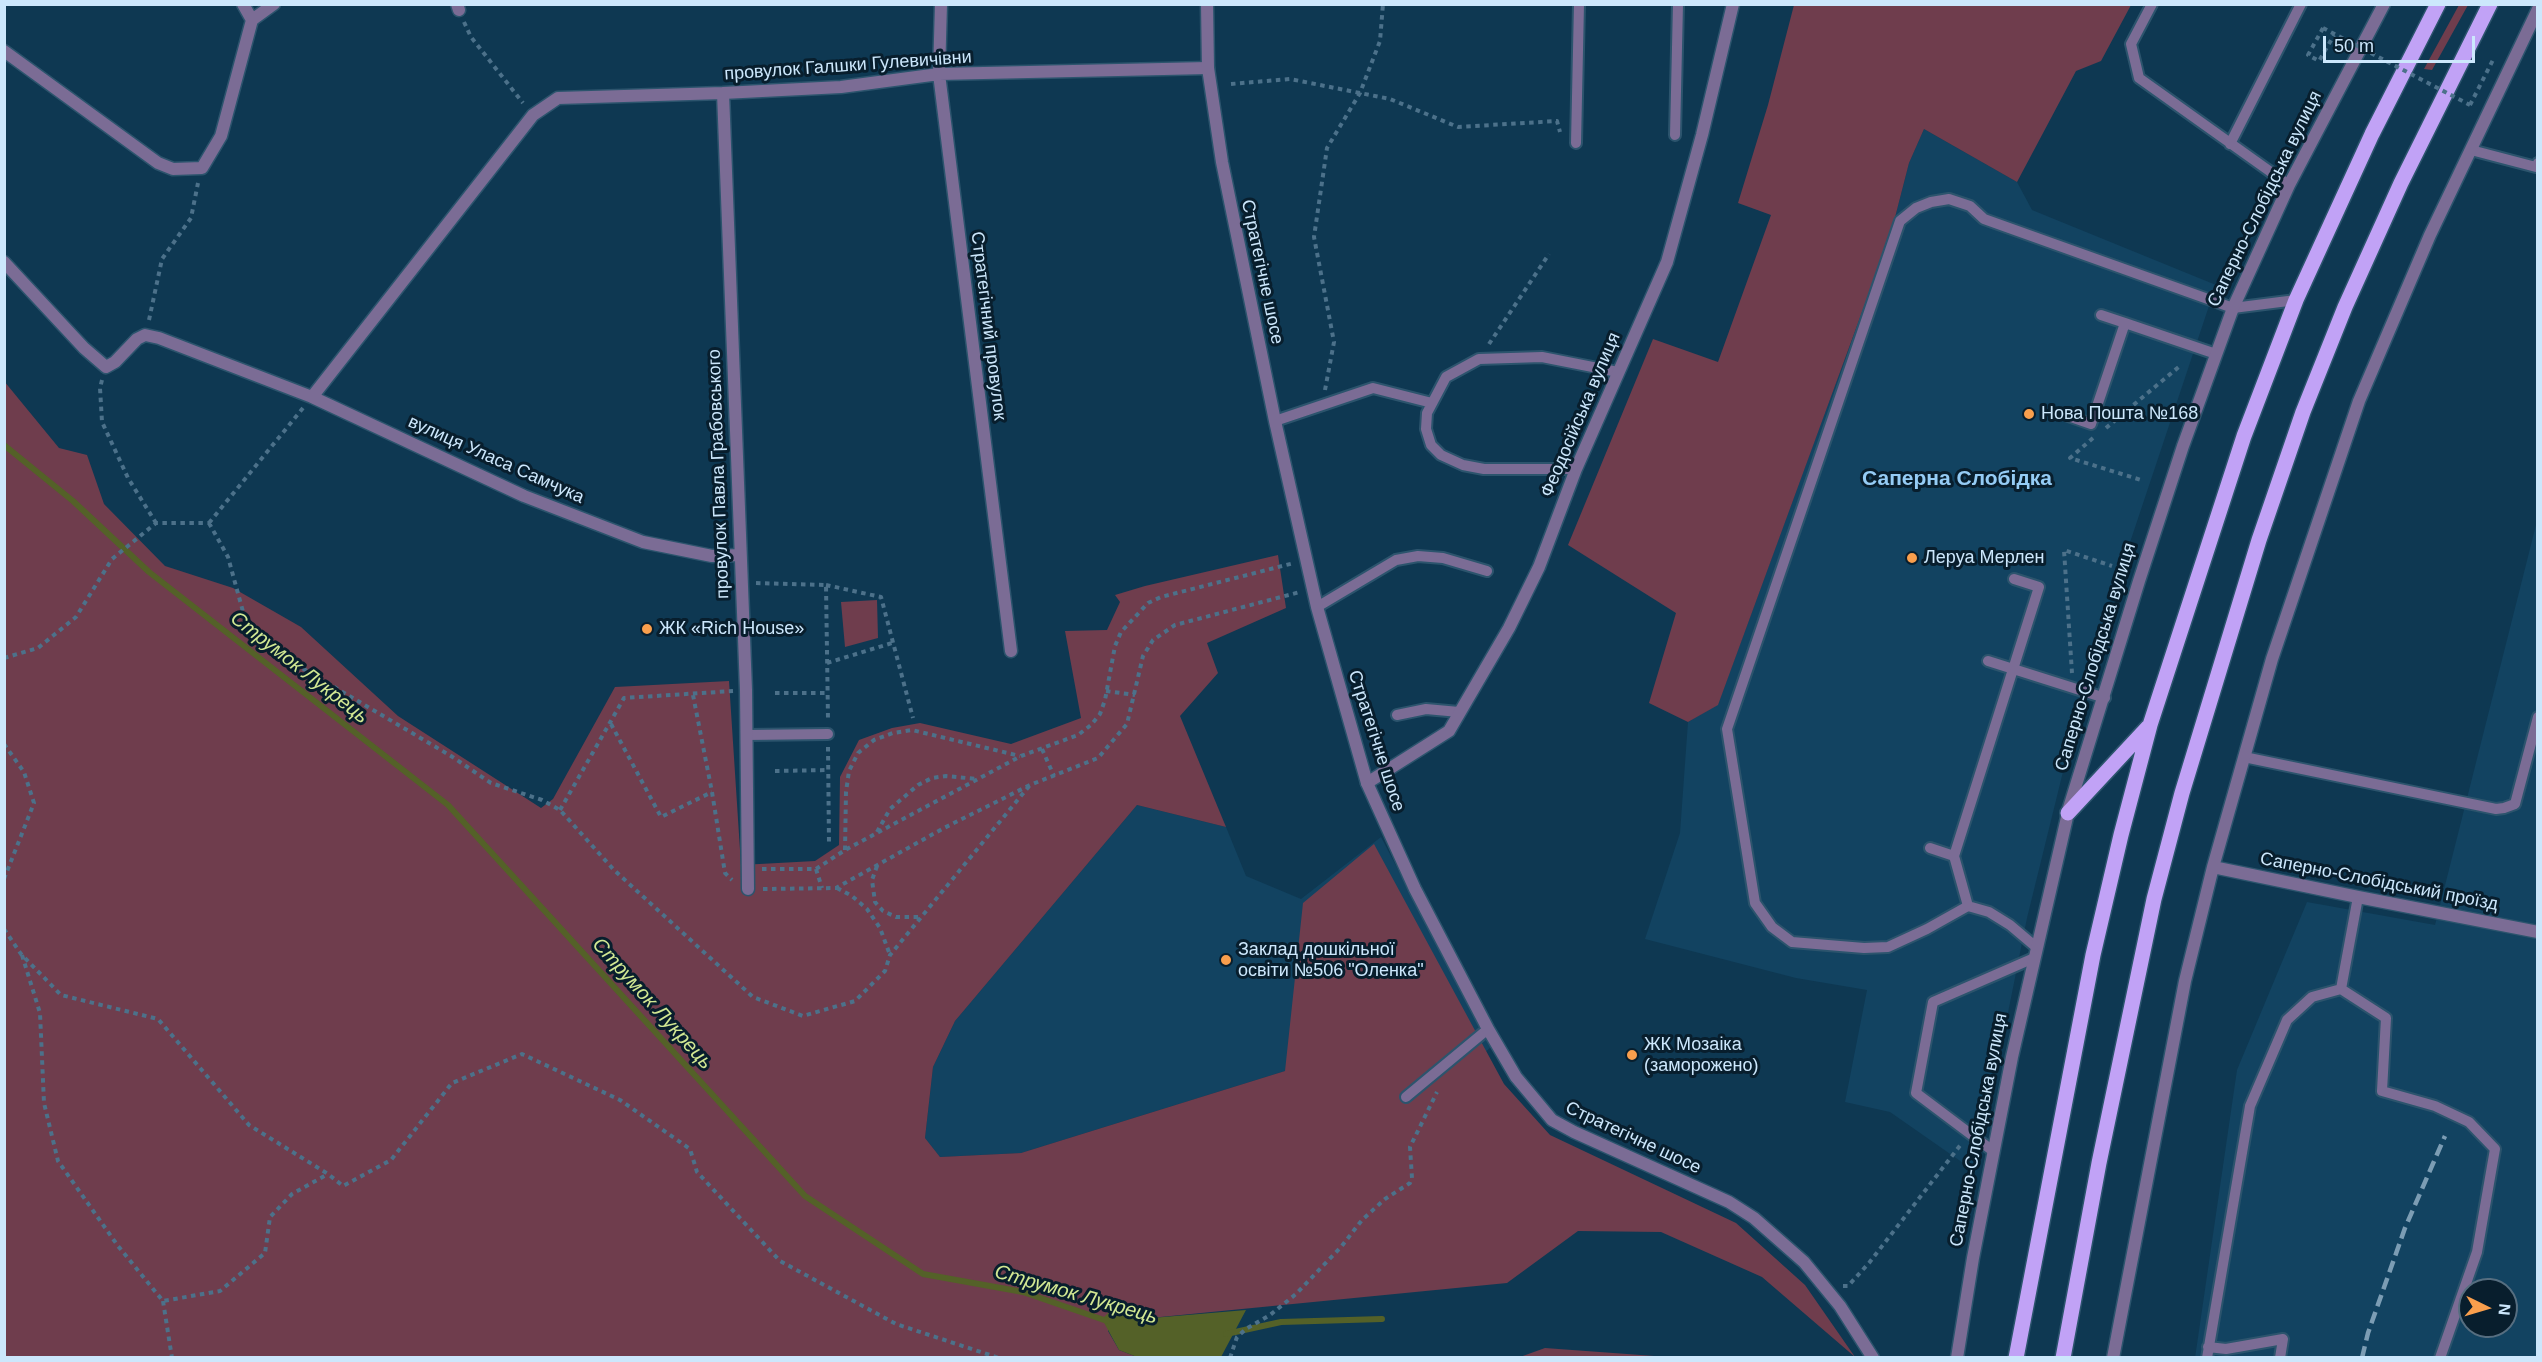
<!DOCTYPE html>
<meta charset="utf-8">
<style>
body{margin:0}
#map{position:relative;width:2542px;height:1362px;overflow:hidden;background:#0e3852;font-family:Arial,sans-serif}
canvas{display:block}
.frame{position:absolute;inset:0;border:6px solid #cce7fc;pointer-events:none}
.north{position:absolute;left:2458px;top:1278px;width:60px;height:60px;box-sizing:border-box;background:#081e2d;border:2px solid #566e80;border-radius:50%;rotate:95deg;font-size:16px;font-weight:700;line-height:24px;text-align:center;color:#cce7fc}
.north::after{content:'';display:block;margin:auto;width:21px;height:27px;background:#f99f4d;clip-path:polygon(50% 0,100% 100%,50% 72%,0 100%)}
.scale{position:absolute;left:2323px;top:36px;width:152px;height:27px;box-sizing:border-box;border:3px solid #cce7fc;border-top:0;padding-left:8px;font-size:18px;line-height:21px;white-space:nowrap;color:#cce7fc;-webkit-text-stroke:4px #081e2d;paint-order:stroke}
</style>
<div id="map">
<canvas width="2542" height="1362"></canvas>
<div class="frame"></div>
<div class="north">N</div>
<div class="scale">50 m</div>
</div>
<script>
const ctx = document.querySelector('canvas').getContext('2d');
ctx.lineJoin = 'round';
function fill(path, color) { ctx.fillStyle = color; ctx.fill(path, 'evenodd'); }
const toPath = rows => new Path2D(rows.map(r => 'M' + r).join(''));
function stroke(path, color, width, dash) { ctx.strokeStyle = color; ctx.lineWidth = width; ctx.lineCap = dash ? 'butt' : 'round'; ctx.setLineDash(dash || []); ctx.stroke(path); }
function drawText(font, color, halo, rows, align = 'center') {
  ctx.font = font + ' Arial,sans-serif'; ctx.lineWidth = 6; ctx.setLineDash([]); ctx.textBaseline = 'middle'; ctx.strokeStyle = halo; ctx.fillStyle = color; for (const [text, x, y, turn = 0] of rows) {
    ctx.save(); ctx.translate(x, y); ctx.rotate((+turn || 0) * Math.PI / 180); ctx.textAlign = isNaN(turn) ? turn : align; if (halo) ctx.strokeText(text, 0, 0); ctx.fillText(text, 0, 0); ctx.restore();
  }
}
fill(toPath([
 [1924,129,2017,182,2032,210,2216,285,2090,662,2027,918,1976,1172,1890,1112,1845,1102,1867,990,1796,978,1645,939,1680,833,1688,722,1718,704,1891,233,1909,163],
 [2537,521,2537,1357,2195,1358,2237,1070,2307,902,2435,925],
 [2470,1290,2506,1290,2506,1326,2470,1326],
 [1137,805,1226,827,1246,876,1301,899,1381,837,1491,1047,1395,1133,1285,1071,1021,1153,940,1157,925,1138,933,1067,955,1021]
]), '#124361');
fill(toPath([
 [1794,5,2131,5,2101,61,2076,71,2017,182,1924,129,1909,163,1891,233,1718,705,1688,722,1649,703,1676,613,1568,545,1653,339,1718,362,1771,215,1738,203,1768,105],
 [2459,5,2468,5,2432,70,2424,69],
 [4,381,59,448,87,455,104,504,165,566,233,588,301,627,398,716,541,808,553,799,615,687,729,681,741,865,815,861,839,845,840,777,859,740,892,728,920,723,1011,744,1081,718,1065,631,1107,630,1120,602,1115,595,1145,586,1278,555,1286,608,1207,643,1218,673,1180,716,1226,827,1137,805,955,1021,933,1067,925,1138,940,1157,1021,1153,1285,1071,1303,903,1374,844,1504,1084,1550,1135,1736,1223,1805,1285,1855,1357,1762,1277,1661,1232,1578,1231,1507,1283,1140,1319,1109,1312,1108,1331,1119,1350,1137,1357,5,1357],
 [877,600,878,638,845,647,841,602],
 [1545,1348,1668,1357,1520,1357]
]), '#6f3d4d');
fill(toPath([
 [1246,1310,1221,1357,1137,1357,1119,1350,1102,1319,1109,1312,1140,1319]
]), '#546128');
stroke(toPath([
 [4,445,73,501,149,572,448,805,805,1196,923,1274,1023,1292,1107,1321],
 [1226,1334,1281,1322,1382,1319]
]), '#546128', 6);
const service = toPath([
 [2152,4,2131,44,2139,78,2289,185],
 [1675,135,1678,4],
 [1576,143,1579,4],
 [2230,144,2301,4],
 [2471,150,2536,167,2538,163],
 [2101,315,2125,323],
 [2068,416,2091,424,2125,323,2216,354],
 [1275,421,1373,388,1432,403],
 [1576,469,1484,469,1463,465,1441,455,1431,445,1426,429,1427,413,1446,377,1479,359,1542,357,1618,372],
 [1317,607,1396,560,1418,556,1443,558,1487,571],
 [1988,661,2105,698],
 [1397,715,1426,709,1459,712],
 [746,735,828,734],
 [2244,757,2496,809,2504,808,2515,804,2538,717],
 [1930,848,1954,856],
 [1968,906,1954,856,2039,587,2014,579],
 [2036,947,2010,925,1989,912,1968,906,1927,929,1888,947,1864,948,1792,942,1772,927,1755,903,1727,729,1900,221,1916,208,1931,202,1949,199,1970,206,1984,219,2233,308,2296,300],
 [2341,989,2386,1018,2382,1091,2435,1106,2469,1122,2495,1149,2477,1252,2440,1358],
 [1406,1097,1488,1029],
 [1993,1151,1916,1093,1933,1002,2034,958],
 [2208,1347,2226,1349,2283,1339,2280,1358],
 [2207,1358,2250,1106,2287,1020,2312,997,2341,989,2358,897]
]);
const minor = toPath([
 [243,4,252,20],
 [457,4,459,10],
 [941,4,939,74,1011,651],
 [4,51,158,163,173,169,202,168,221,136,252,20,274,4],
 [723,93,746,690,748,889],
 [4,262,84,348,106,367,115,362,137,339,145,335,159,338,312,397,524,496,643,542,712,556,739,555],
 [312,397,533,115,558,98,723,93,841,87,939,74,1208,68],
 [1367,783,1449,731,1509,628,1539,567,1576,469,1667,262,1702,135,1733,4],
 [2068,811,2139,581,2183,446,2233,308,2289,185,2384,4],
 [2213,867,2358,897,2538,932],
 [2113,1358,2185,981,2213,867,2272,659,2359,401,2430,235,2538,9]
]);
const tertiary = toPath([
 [1207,4,1208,68,1222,162,1275,421,1317,607,1367,783,1415,889,1488,1029,1516,1077,1552,1120,1574,1132,1729,1202,1754,1218,1804,1262,1840,1306,1873,1358],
 [1957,1358,1973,1258,2012,1057,2068,813]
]);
const primary = toPath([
 [2068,813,2148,727],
 [2016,1358,2093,955,2121,835,2150,725,2244,436,2296,300,2372,134,2438,4],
 [2063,1358,2099,1163,2154,899,2182,793,2259,540,2303,412,2345,307,2401,183,2490,4]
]);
stroke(service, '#2c546d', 14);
stroke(minor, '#2c546d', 15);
stroke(tertiary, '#2c546d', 15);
stroke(primary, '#2c546d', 18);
stroke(toPath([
 [464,22,471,37,523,103],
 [2323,28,2308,55,2319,61,2334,35],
 [1231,84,1290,79,1390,99,1458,127,1557,121,1560,132],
 [2470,105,2494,58],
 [149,320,162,259,191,218,198,183],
 [1489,344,1549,254],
 [102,380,100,388,102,422,128,478,156,523],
 [1325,390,1334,342,1314,237,1327,148,1360,93,1380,41,1383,4],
 [2106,428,2181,365],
 [2093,438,2070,458,2141,480],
 [209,523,228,557,245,619,280,655,451,756,491,783,542,800,560,810,614,870,753,997,803,1016,855,1001,885,971,890,955,1030,785],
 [209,523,303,408],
 [756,583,826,585,828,719],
 [826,585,881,597,913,718],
 [4,658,38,648,76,617,112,559,156,523,209,523],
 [827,663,892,643],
 [2072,673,2064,550,2112,566],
 [1106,691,1135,695],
 [775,693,827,693],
 [693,695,712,792,725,873,732,880],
 [611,724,661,817,712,792],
 [4,744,24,772,34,803,4,879],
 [828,747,829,844],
 [1042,749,1054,776],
 [775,771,828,770],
 [560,810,624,698,733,691],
 [877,832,890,809,918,785,932,778,946,776,977,779],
 [845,850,846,792,849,771,858,753,874,740,893,733,912,730,1020,756],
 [877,866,872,880,875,902,883,911,896,917,920,917],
 [762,869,816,869,845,850,1021,756,1078,735,1091,725,1100,714,1105,700,1115,646,1121,632,1148,603,1161,597,1294,563],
 [816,869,822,888],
 [837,888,852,896,867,909,880,928,890,955],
 [763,889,836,888,944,828,1030,785,1098,758,1127,724,1143,656,1153,640,1175,625,1300,592],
 [4,929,21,954,61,995,158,1019,249,1125,328,1174,343,1186,391,1160,452,1083,522,1054,620,1100,690,1149,697,1172,780,1261,896,1324,999,1358],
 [22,955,40,1013,44,1103,58,1161,118,1246,163,1301,220,1291,265,1253,270,1217,292,1194,328,1174],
 [1843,1286,1848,1286,1869,1263,1962,1143],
 [163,1301,172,1358],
 [1101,1358,1110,1358],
 [1230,1358,1237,1337,1246,1329,1270,1315,1296,1294,1341,1247,1362,1220,1385,1199,1410,1183,1412,1178,1410,1147,1437,1092]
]), '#4c718a', 4, [4.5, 4.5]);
stroke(service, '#7b6c95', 10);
stroke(minor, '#7b6c95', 12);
stroke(tertiary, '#7b6c95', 12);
stroke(primary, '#c1a2f6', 15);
stroke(toPath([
 [2362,1358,2368,1333,2405,1228,2445,1136]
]), '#7c9db4', 4.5, [12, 6]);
stroke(toPath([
 [2323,28,2470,105]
]), '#4c718a', 4, [4.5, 4.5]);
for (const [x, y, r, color] of [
 [2029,414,6,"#f99f4d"],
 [1912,558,6,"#f99f4d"],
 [647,629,6,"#f99f4d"],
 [1226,960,6,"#f99f4d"],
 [1632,1055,6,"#f99f4d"]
]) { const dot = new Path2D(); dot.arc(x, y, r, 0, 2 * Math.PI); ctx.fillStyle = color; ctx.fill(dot); stroke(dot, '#081e2d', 2); }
drawText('18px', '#cce7fc', '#081e2d', [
 ["провулок Галшки Гулевичівни",848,66,-4],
 ["Саперно-Слобідська вулиця",2265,199,-64],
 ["Стратегічне шосе",1262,272,78],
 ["Стратегічний провулок",988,326,83],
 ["Феодосійська вулиця",1581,415,-67],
 ["вулиця Уласа Самчука",496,460,24],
 ["провулок Павла Грабовського",719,474,-92],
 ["Саперно-Слобідська вулиця",2096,657,-73],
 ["Стратегічне шосе",1376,741,72],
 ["Саперно-Слобідський проїзд",2379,882,11],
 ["Саперно-Слобідська вулиця",1979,1130,-79],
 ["Стратегічне шосе",1633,1138,25]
]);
drawText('18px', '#cce7fc', '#081e2d', [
 ["Нова Пошта №168",2041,414],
 ["Леруа Мерлен",1924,558],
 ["ЖК «Rich House»",659,629],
 ["Заклад дошкільної",1238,950],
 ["освіти №506 \"Оленка\"",1238,971],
 ["ЖК Мозаіка",1644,1045],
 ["(заморожено)",1644,1066]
], 'left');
drawText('italic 20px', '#d2e893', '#081e2d', [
 ["Струмок Лукрець",299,668,38],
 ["Струмок Лукрець",652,1004,48],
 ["Струмок Лукрець",1076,1295,16]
]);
drawText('bold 21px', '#95ccf5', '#081e2d', [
 ["Саперна Слобідка",1957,479]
]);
</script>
